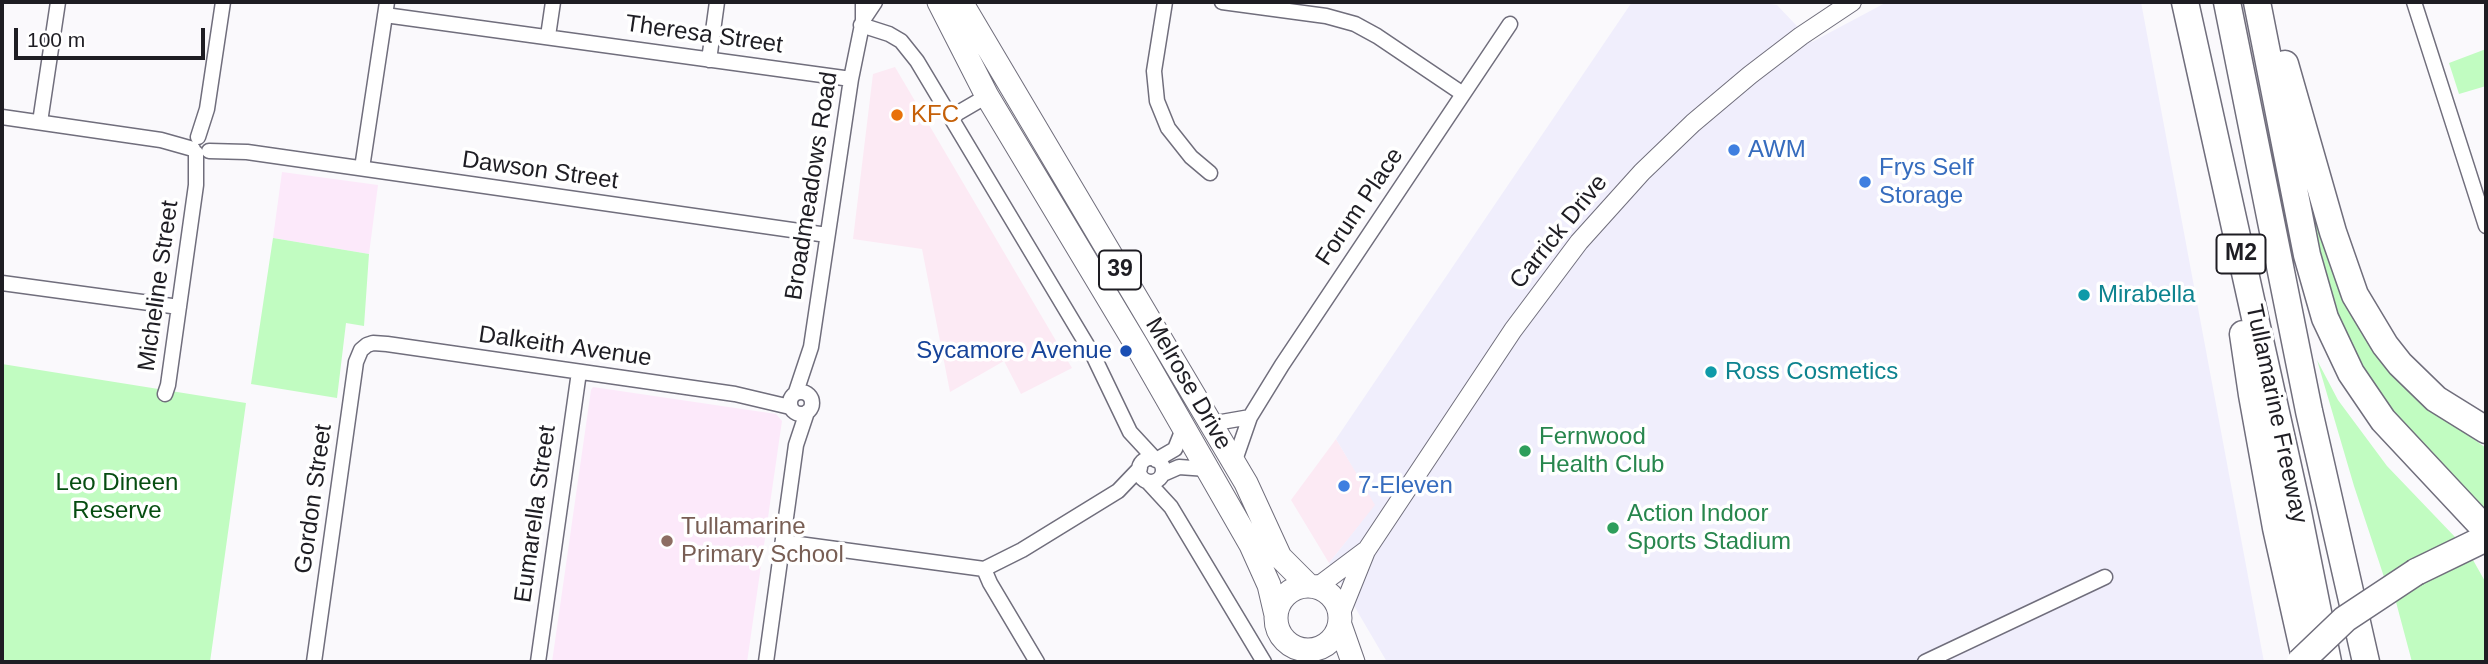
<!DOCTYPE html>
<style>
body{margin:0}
#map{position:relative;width:2488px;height:664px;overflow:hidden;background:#faf9fc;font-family:Arial,sans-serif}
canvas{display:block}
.frame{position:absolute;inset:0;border:4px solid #1e1d23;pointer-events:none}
.scale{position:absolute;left:14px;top:28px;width:191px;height:32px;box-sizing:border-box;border:4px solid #1e1d23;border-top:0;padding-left:9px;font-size:21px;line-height:24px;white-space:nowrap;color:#1e1d23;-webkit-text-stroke:5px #fff;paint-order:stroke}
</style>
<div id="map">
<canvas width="2488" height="664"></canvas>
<div class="frame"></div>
<div class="scale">100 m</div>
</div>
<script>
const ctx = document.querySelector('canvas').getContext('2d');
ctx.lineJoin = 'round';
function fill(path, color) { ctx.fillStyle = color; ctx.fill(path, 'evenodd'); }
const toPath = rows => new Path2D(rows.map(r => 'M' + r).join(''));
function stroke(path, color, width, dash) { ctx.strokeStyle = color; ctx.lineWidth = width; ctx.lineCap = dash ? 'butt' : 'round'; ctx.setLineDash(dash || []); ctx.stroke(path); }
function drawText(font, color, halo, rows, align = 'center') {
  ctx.font = font + ' Arial,sans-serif'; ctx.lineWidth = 7; ctx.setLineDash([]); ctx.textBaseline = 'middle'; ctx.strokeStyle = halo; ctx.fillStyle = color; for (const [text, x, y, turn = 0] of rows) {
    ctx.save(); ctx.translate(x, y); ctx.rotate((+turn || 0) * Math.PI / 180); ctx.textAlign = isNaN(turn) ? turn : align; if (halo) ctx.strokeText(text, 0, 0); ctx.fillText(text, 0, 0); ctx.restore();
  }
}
fill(toPath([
 [895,67,1072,368,1021,394,1004,361,950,392,922,249,853,239,873,74],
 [1336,439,1376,505,1329,563,1291,500]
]), '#fceaf4');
fill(toPath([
 [1632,2,1756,2,1777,5,1812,42,1887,2,2141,2,2264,662,1387,662,1329,563,1375,505,1336,439]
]), '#f0eefc');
fill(toPath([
 [282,172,378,185,369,254,273,238],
 [593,387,776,414,782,421,747,662,552,662,591,390]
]), '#fce9fa');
fill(toPath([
 [2486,49,2486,86,2459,94,2449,63],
 [2308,197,2317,197,2428,406,2486,448,2486,516,2396,419,2353,357,2316,248],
 [273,238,369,254,364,326,346,323,337,398,251,384],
 [2317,360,2338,400,2387,466,2456,538,2384,577,2354,486],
 [2,364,246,403,210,662,2,662],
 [2473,560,2486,583,2486,662,2412,662,2396,602,2430,578]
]), '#c1fcc1');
const minor = toPath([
 [1165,2,1154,71,1157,101,1168,128,1191,157,1210,173],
 [1222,2,1326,16,1355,24,1377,36,1463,94],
 [2414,2,2486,226],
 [385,15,851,79],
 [863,20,875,2],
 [861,25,889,34,901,41,917,61,1093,355,1130,432,1155,459],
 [548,36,553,2],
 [709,60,717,2],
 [2,117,161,140,193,149],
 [951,117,987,96],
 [40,122,58,2],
 [198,137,207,109,223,2],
 [209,151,247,152,827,235],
 [362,168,387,2],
 [2,283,179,307],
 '790 403a11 11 0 1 1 22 0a11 11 0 1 1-22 0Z',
 [796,392,811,347,851,79,863,20,863,2],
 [165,394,168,385,196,185,196,153],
 [1210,424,1250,417],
 '1139 470a12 12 0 1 1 24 0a12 12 0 1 1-24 0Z',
 [1156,460,1175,449,1183,429],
 [1234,463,1250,417,1282,365,1510,24],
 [1163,474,1179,467,1207,469],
 [1148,482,1171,507,1264,662],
 [784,542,984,569,1022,550,1118,491,1140,468],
 [984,569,990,583,1037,662],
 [314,662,356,362,361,350,367,345,373,343,387,344,735,394,790,407],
 [538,662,579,372],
 [766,662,796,445,807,412],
 [1925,662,2105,577]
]);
const tertiary = toPath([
 [1317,587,1365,551],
 [1341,613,1366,551,1513,330,1579,242,1642,172,1693,123,1750,75,1801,36,1852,2]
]);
const primary = toPath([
 [939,2,987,96,1137,346,1251,545,1269,585,1276,615],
 [961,2,1246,483,1280,557,1309,586],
 '1276 618a32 32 0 1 1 64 0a32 32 0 1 1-64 0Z',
 [1340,625,1353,662]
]);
const motorway = toPath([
 [2185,2,2297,507,2328,662],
 [2227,2,2309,411,2366,662],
 [2257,2,2307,255,2325,318,2351,373,2383,420,2486,530],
 [2285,64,2333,232,2355,295,2385,345,2400,364,2436,399,2486,430],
 [2243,334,2252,395,2276,528,2306,662],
 [2416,572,2486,538]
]);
stroke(minor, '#706e7c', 17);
stroke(tertiary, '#706e7c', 20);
stroke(primary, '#706e7c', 25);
stroke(motorway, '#706e7c', 29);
stroke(minor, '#fff', 14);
stroke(tertiary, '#fff', 18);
stroke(primary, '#fff', 23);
stroke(motorway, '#fff', 26);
const motorwayBridge = toPath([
 [2300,662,2345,619,2416,572]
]);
stroke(motorwayBridge, '#706e7c', 29, []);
stroke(motorwayBridge, '#fff', 26);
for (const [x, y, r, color] of [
 [897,115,7,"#e8710a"],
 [1734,150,7,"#3f7fe0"],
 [1865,182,7,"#3f7fe0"],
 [2084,295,7,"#0f9aa8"],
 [1126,351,7,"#1a4fb4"],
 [1711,372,7,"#0f9aa8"],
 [1525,451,7,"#2e9e5b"],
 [1344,486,7,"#3f7fe0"],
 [1613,528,7,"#2e9e5b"],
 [667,541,7,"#8d6e63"]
]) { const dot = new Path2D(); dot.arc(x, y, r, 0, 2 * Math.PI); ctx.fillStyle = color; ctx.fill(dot); stroke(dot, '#fff', 2.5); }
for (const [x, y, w] of [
 [2241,254,49],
 [1120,270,42]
]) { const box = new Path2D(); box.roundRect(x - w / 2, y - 19.5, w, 39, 5); ctx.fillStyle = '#fff'; ctx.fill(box); stroke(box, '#1e1d23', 2); }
drawText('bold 23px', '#1e1d23', null, [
 ["M2",2241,254],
 ["39",1120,270]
]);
drawText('24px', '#1e1d23', '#fff', [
 ["Theresa Street",704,35,8],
 ["Dawson Street",540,171,8],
 ["Broadmeadows Road",812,186,-81],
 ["Forum Place",1360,207,-56],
 ["Carrick Drive",1559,232,-51],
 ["Micheline Street",159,286,-82],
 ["Dalkeith Avenue",565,347,8],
 ["Melrose Drive",1188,384,60],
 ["Tullamarine Freeway",2276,414,78],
 ["Gordon Street",314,499,-82],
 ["Eumarella Street",536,514,-82]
]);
drawText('24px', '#c56008', '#fff', [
 ["KFC",911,115]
], 'left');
drawText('24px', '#366cbe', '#fff', [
 ["AWM",1748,150],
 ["Frys Self",1879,168],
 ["Storage",1879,196],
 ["7-Eleven",1358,486]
], 'left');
drawText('24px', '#0d838f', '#fff', [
 ["Mirabella",2098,295],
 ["Ross Cosmetics",1725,372]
], 'left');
drawText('24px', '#164399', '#fff', [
 ["Sycamore Avenue",1112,351]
], 'right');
drawText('24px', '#27864d', '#fff', [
 ["Fernwood",1539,437],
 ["Health Club",1539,465],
 ["Action Indoor",1627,514],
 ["Sports Stadium",1627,542]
], 'left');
drawText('24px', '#064d11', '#fff', [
 ["Leo Dineen",117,483],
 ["Reserve",117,511]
]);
drawText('24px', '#785e54', '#fff', [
 ["Tullamarine",681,527],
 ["Primary School",681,555]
], 'left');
</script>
